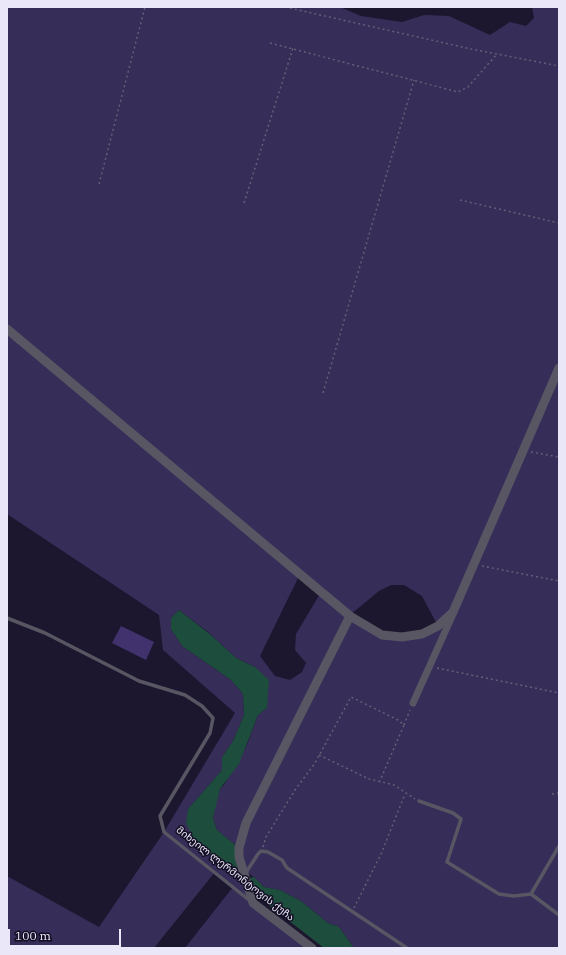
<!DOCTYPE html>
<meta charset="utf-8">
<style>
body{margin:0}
#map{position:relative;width:566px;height:955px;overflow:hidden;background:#1c172e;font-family:"IBM Plex Serif",serif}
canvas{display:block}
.frame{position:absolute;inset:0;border:8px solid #eae8f8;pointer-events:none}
.scale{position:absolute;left:8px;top:929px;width:113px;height:18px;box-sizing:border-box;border:2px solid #eae8f8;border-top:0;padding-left:5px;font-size:12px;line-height:14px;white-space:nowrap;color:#eae8f8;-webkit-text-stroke:3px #130e24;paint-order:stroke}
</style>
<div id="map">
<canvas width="566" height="955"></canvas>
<div class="frame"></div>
<div class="scale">100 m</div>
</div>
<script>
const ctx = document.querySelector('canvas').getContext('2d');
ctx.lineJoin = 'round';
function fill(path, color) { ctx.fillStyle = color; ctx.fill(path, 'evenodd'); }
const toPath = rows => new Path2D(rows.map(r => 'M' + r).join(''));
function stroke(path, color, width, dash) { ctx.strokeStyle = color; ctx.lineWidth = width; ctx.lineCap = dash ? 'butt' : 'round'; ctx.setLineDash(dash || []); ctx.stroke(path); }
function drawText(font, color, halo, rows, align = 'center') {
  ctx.font = font + ' "IBM Plex Serif","Noto Sans Georgian",serif'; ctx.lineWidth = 3; ctx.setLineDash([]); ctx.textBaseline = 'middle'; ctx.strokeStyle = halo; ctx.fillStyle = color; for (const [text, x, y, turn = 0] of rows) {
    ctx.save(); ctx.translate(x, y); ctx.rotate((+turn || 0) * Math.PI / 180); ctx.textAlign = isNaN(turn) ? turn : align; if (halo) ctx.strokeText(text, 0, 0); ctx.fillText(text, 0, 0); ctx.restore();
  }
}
fill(toPath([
 [7,7,340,7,361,16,402,22,424,15,449,16,490,35,510,22,526,26,534,18,532,7,559,7,559,948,354,948,339,927,328,923,301,901,280,890,264,887,254,877,243,870,253,903,312,948,185,948,233,887,215,872,154,948,7,948,7,876,99,927,164,832,235,713,163,650,159,615,7,514],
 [300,574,321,592,296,634,295,650,306,663,302,672,290,680,275,676,260,656],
 [391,585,404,585,422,596,438,626,402,637,383,635,350,615,379,591],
 [179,610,208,632,236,658,255,667,267,708,258,715,246,747,224,785,220,789,215,802,213,818,217,830,239,848,206,850,195,841,188,809,222,770,222,757,233,741,244,715,243,694,231,680,182,646,171,629,171,618]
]), '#362d59');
fill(toPath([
 [179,610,211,635,236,658,255,667,269,680,267,708,258,715,239,764,220,789,213,818,217,830,239,848,243,869,226,865,216,860,195,841,186,823,188,809,222,770,222,757,233,741,244,715,243,694,231,680,182,646,171,629,171,618],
 [254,877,264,887,280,890,301,901,328,923,339,927,354,948,324,948,258,897,252,888,250,878]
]), '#1d4d3d');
fill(toPath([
 [121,626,154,642,146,660,112,643]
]), '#41326e');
stroke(toPath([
 [285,7,471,49,559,66],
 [270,43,458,92,468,87,497,54],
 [99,184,145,7],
 [460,200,559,223],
 [244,203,293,48],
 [323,393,414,80],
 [531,452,559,457],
 [482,566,559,581],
 [437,668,559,693],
 [404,725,410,710],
 [319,755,369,779,394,785,415,799],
 [552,794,559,793],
 [263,847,266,837,295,790,315,763,351,697,398,720,404,725,379,783],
 [354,908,381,854,405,794]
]), '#646075', 1.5, [2, 3]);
stroke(toPath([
 [7,618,45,633,139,681,185,695,202,706,213,718,210,733,160,816,164,832,249,900],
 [419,801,453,813,461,819,447,862,499,894,514,896,531,894,559,915],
 [245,874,258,854,261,851,268,852,282,860,287,868,407,948],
 [531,894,559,846]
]), '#575662', 3.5);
stroke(toPath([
 [413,703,453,614]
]), '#575662', 7);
stroke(toPath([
 [7,329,350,616,246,823,239,848,239,857,253,903,312,948],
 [350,616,382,635,402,637,422,634,438,626,453,612,559,368]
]), '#575662', 9);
drawText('10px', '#eae8f8', '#130e24', [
 ["მიხეილ ლერმონტოვის ქუჩა",235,874,38]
]);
</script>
